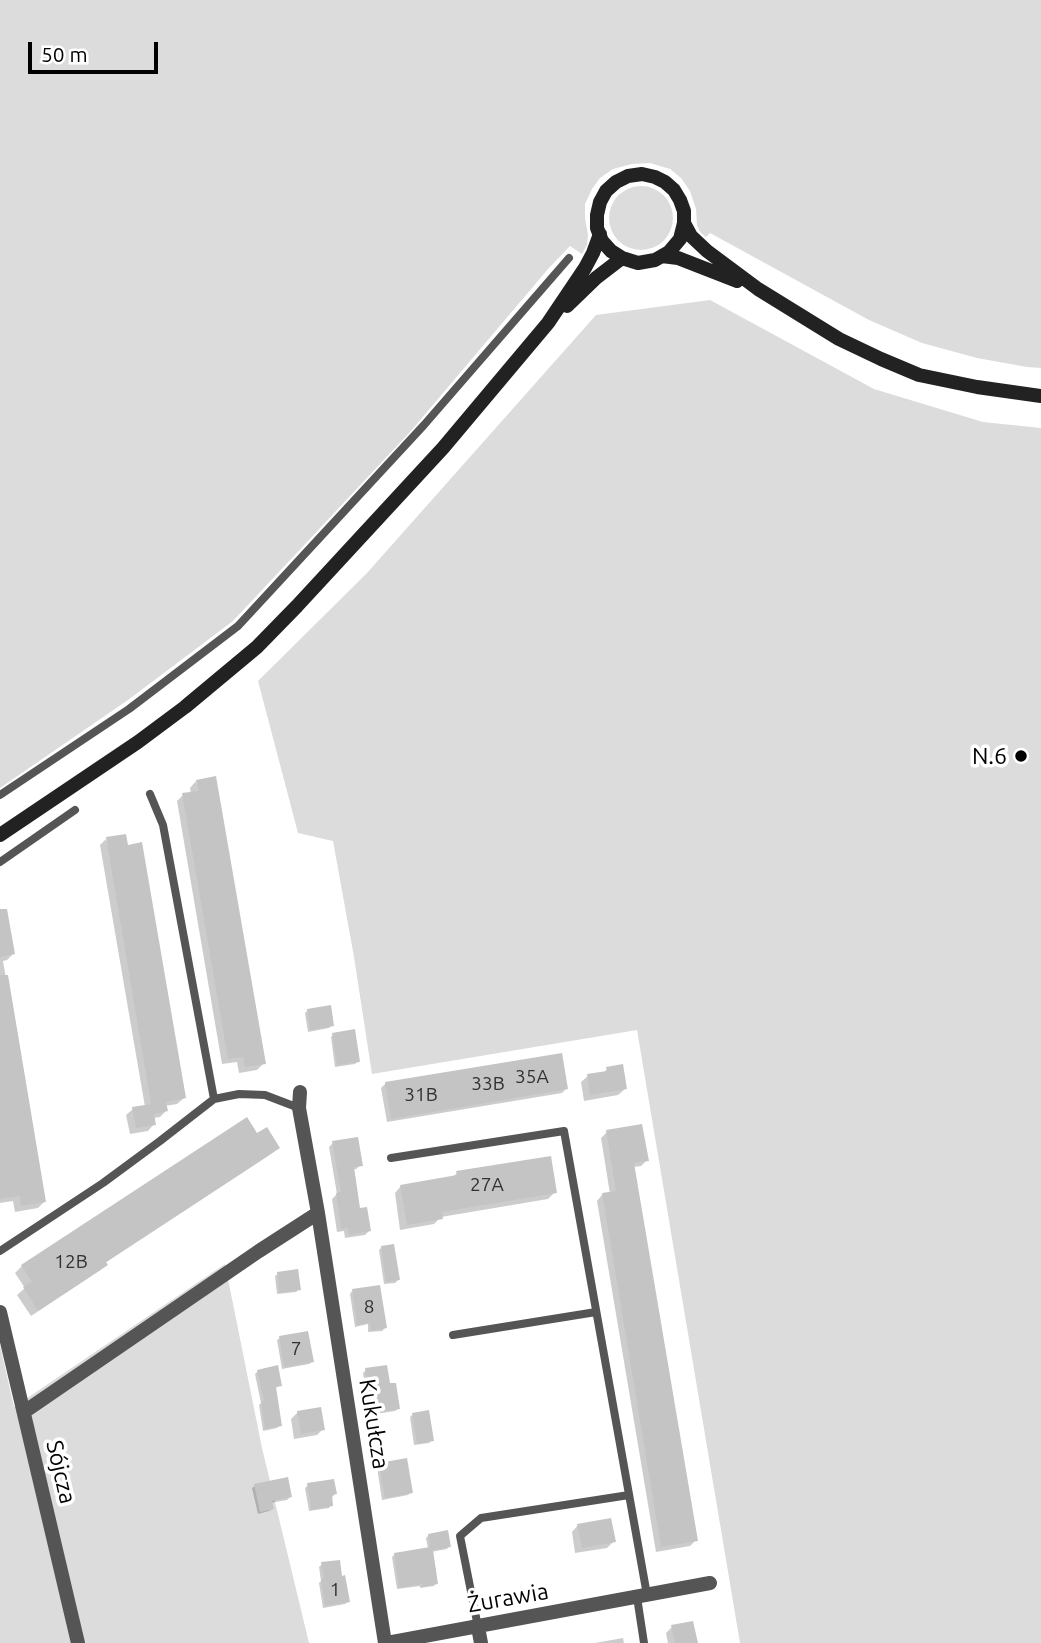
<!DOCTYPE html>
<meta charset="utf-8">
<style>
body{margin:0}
#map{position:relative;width:1041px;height:1643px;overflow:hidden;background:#fff;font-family:Ubuntu,sans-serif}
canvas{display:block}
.scale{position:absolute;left:28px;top:42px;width:130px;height:32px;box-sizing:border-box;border:4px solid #000;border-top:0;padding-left:9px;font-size:21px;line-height:24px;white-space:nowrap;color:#000;-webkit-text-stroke:5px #fff;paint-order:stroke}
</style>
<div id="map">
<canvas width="1041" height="1643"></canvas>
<div class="scale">50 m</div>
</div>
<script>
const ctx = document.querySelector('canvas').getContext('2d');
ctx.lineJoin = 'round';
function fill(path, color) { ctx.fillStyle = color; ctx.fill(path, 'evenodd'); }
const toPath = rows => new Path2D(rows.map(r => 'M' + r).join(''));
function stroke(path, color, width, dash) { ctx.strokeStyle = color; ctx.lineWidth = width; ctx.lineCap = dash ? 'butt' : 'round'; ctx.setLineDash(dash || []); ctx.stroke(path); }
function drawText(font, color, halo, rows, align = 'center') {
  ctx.font = font + ' Ubuntu,sans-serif'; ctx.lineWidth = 7; ctx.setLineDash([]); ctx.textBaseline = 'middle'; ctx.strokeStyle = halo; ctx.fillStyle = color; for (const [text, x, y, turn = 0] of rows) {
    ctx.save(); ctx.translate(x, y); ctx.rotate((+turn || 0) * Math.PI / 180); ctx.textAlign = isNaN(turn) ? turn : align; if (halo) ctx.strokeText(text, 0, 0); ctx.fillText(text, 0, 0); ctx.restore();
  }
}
fill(toPath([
 [0,0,1041,0,1041,368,1027,367,977,358,922,343,869,320,710,233,706,237,700,232,697,225,696,209,690,191,681,178,670,169,650,163,632,164,613,169,600,178,592,189,585,204,585,218,588,235,587,245,582,254,570,246,548,269,410,432,233,621,128,700,0,788],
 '609 218a32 32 0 1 1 64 0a32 32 0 1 1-64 0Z',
 [710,300,874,389,983,422,1041,428,1041,1643,740,1643,637,1030,372,1074,354,957,333,841,298,833,258,681,367,573,596,315],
 [225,1264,262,1448,309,1643,0,1643,0,1345,14,1407]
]), '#dcdcdc');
fill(toPath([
 [196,781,264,1063,257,1070,239,1073,237,1062,222,1064,177,801,183,795,191,794,190,788],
 [106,839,184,1098,177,1104,165,1106,166,1111,160,1117,153,1118,154,1124,148,1131,130,1134,126,1115,133,1109,145,1107,100,845],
 [0,916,13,954,7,960,3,961,45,1201,38,1208,15,1212,13,1201,0,1203],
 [308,1010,332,1025,329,1028,308,1032,305,1013],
 [333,1035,358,1061,355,1064,335,1067,331,1037],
 [607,1069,625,1089,618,1095,584,1101,581,1082,588,1076,602,1074],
 [386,1083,566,1089,562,1093,387,1122,381,1088],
 [246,1120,257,1136,277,1148,271,1154,105,1263,105,1265,99,1271,31,1316,17,1295,25,1288,15,1273,22,1266],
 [607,1132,647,1160,641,1166,633,1167,696,1540,690,1546,656,1552,597,1201,602,1195,610,1194,601,1138],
 [333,1143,361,1165,356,1169,352,1170,359,1210,369,1231,365,1235,345,1238,344,1231,337,1232,332,1199,337,1194,329,1147],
 [457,1173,555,1192,548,1199,441,1217,434,1224,400,1230,395,1193,401,1186,452,1178],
 [382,1247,398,1280,395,1283,384,1284,379,1250],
 [278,1274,299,1289,296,1292,277,1294,275,1276],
 [352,1291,385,1328,382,1331,368,1332,368,1324,355,1327,350,1294],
 [280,1338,312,1362,309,1364,282,1369,277,1340],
 [366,1370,398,1409,395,1411,369,1415,363,1373],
 [258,1371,280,1385,274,1389,280,1425,277,1428,263,1431,259,1405,261,1403,255,1374],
 [298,1412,323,1429,317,1435,294,1439,291,1419],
 [412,1415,432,1440,429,1443,414,1445,410,1417],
 [380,1464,411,1492,408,1495,382,1500,377,1467],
 [308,1485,335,1494,332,1497,331,1505,329,1508,309,1511,305,1488],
 [255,1486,290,1497,287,1500,270,1503,272,1509,269,1511,258,1514,252,1488],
 [578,1525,614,1541,607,1548,575,1553,572,1532],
 [429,1535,449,1546,447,1549,431,1552,436,1583,434,1586,420,1588,420,1586,397,1589,392,1557,395,1554,428,1549,426,1538],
 [322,1564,348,1602,345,1604,323,1608,319,1583,321,1581,319,1567],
 [672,1627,696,1643,668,1643,666,1633],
 [623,1638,624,1643,595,1643]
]), '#0003');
fill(toPath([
 [216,776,266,1064,245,1067,243,1057,228,1059,182,793,198,791,196,780],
 [126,834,128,845,142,842,186,1098,166,1102,168,1111,154,1114,156,1125,136,1128,132,1107,151,1104,106,837],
 [0,909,7,909,15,954,0,957],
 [0,975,8,975,46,1202,21,1206,20,1196,0,1199],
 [331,1005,334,1026,310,1030,307,1009],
 [355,1029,360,1062,337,1065,332,1033],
 [562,1053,568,1089,391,1119,385,1082],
 [623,1064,627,1089,590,1095,587,1074,607,1071,606,1067],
 [247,1117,257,1133,267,1127,280,1148,106,1262,108,1265,38,1311,23,1287,32,1282,21,1265],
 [642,1124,649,1161,634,1163,698,1541,661,1547,602,1193,616,1191,606,1130],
 [358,1137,363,1166,354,1167,360,1208,367,1207,371,1231,349,1235,348,1228,341,1229,336,1193,341,1192,332,1141],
 [551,1156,557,1193,442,1212,443,1219,407,1225,400,1185,457,1175,456,1171],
 [394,1244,400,1280,386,1282,381,1246],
 [298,1269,301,1290,279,1293,277,1272],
 [380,1285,387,1328,371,1331,370,1323,357,1325,352,1289],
 [308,1331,314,1362,284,1367,279,1336],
 [278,1365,282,1386,276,1387,282,1426,265,1429,261,1401,264,1401,257,1370],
 [387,1365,390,1383,396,1383,400,1409,371,1413,365,1368],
 [321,1407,325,1430,301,1434,297,1411],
 [429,1410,434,1441,417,1444,412,1413],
 [407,1458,413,1493,385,1498,379,1463],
 [288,1477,292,1497,272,1501,274,1509,260,1512,254,1484],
 [334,1479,337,1494,332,1495,333,1506,311,1510,307,1483],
 [611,1518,616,1542,582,1548,577,1524],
 [448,1530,451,1547,433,1550,438,1584,422,1587,422,1584,399,1588,394,1553,430,1547,428,1534],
 [340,1560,342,1576,345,1575,350,1602,325,1606,321,1579,324,1578,321,1562],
 [693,1621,698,1643,675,1643,671,1625]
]), '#c4c4c4');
stroke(toPath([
 [150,794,163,825,214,1099],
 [0,795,129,709,238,626,424,425,569,258],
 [0,862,75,810],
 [391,1158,564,1131,647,1595],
 [0,1251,103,1183,160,1141,214,1099,239,1094,265,1095,299,1108],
 [453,1335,596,1312],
 [637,1597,644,1643],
 [478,1627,460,1536,481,1518,629,1495]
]), '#555', 8);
stroke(toPath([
 [300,1092,299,1108,318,1213,385,1643],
 [0,1312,78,1643],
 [24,1412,259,1251,318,1213],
 [478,1627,481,1643],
 [387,1643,710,1583]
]), '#555', 14);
stroke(toPath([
 [684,223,680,239,669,252,655,260,638,263,622,258,611,251,602,241,597,228,597,215,600,202,606,191,616,182,628,176,642,174,655,177,665,182,674,190,680,200,684,211,684,223,691,236,707,251,758,289,839,339,881,359,919,375,977,387,1041,396],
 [662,256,678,258,737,281],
 [567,306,596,278,622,258],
 [0,835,138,742,185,707,257,647,297,606,443,448,548,323,585,268,593,253,600,234]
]), '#222', 14);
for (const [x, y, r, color] of [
 [1021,756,7,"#000"]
]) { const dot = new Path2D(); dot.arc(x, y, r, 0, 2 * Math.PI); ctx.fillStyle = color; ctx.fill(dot); stroke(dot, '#fff', 2.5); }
drawText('19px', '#313131', null, [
 ["35A",532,1077],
 ["33B",488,1084],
 ["31B",421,1095],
 ["27A",487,1185],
 ["12B",71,1262],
 ["8",369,1307],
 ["7",296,1349],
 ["1",335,1590]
]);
drawText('23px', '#000', '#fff', [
 ["N.6",1007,756]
], 'right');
drawText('23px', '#000', '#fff', [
 ["Kukułcza",374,1424,81],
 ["Sójcza",61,1472,77],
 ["Żurawia",508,1598,-10]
]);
</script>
